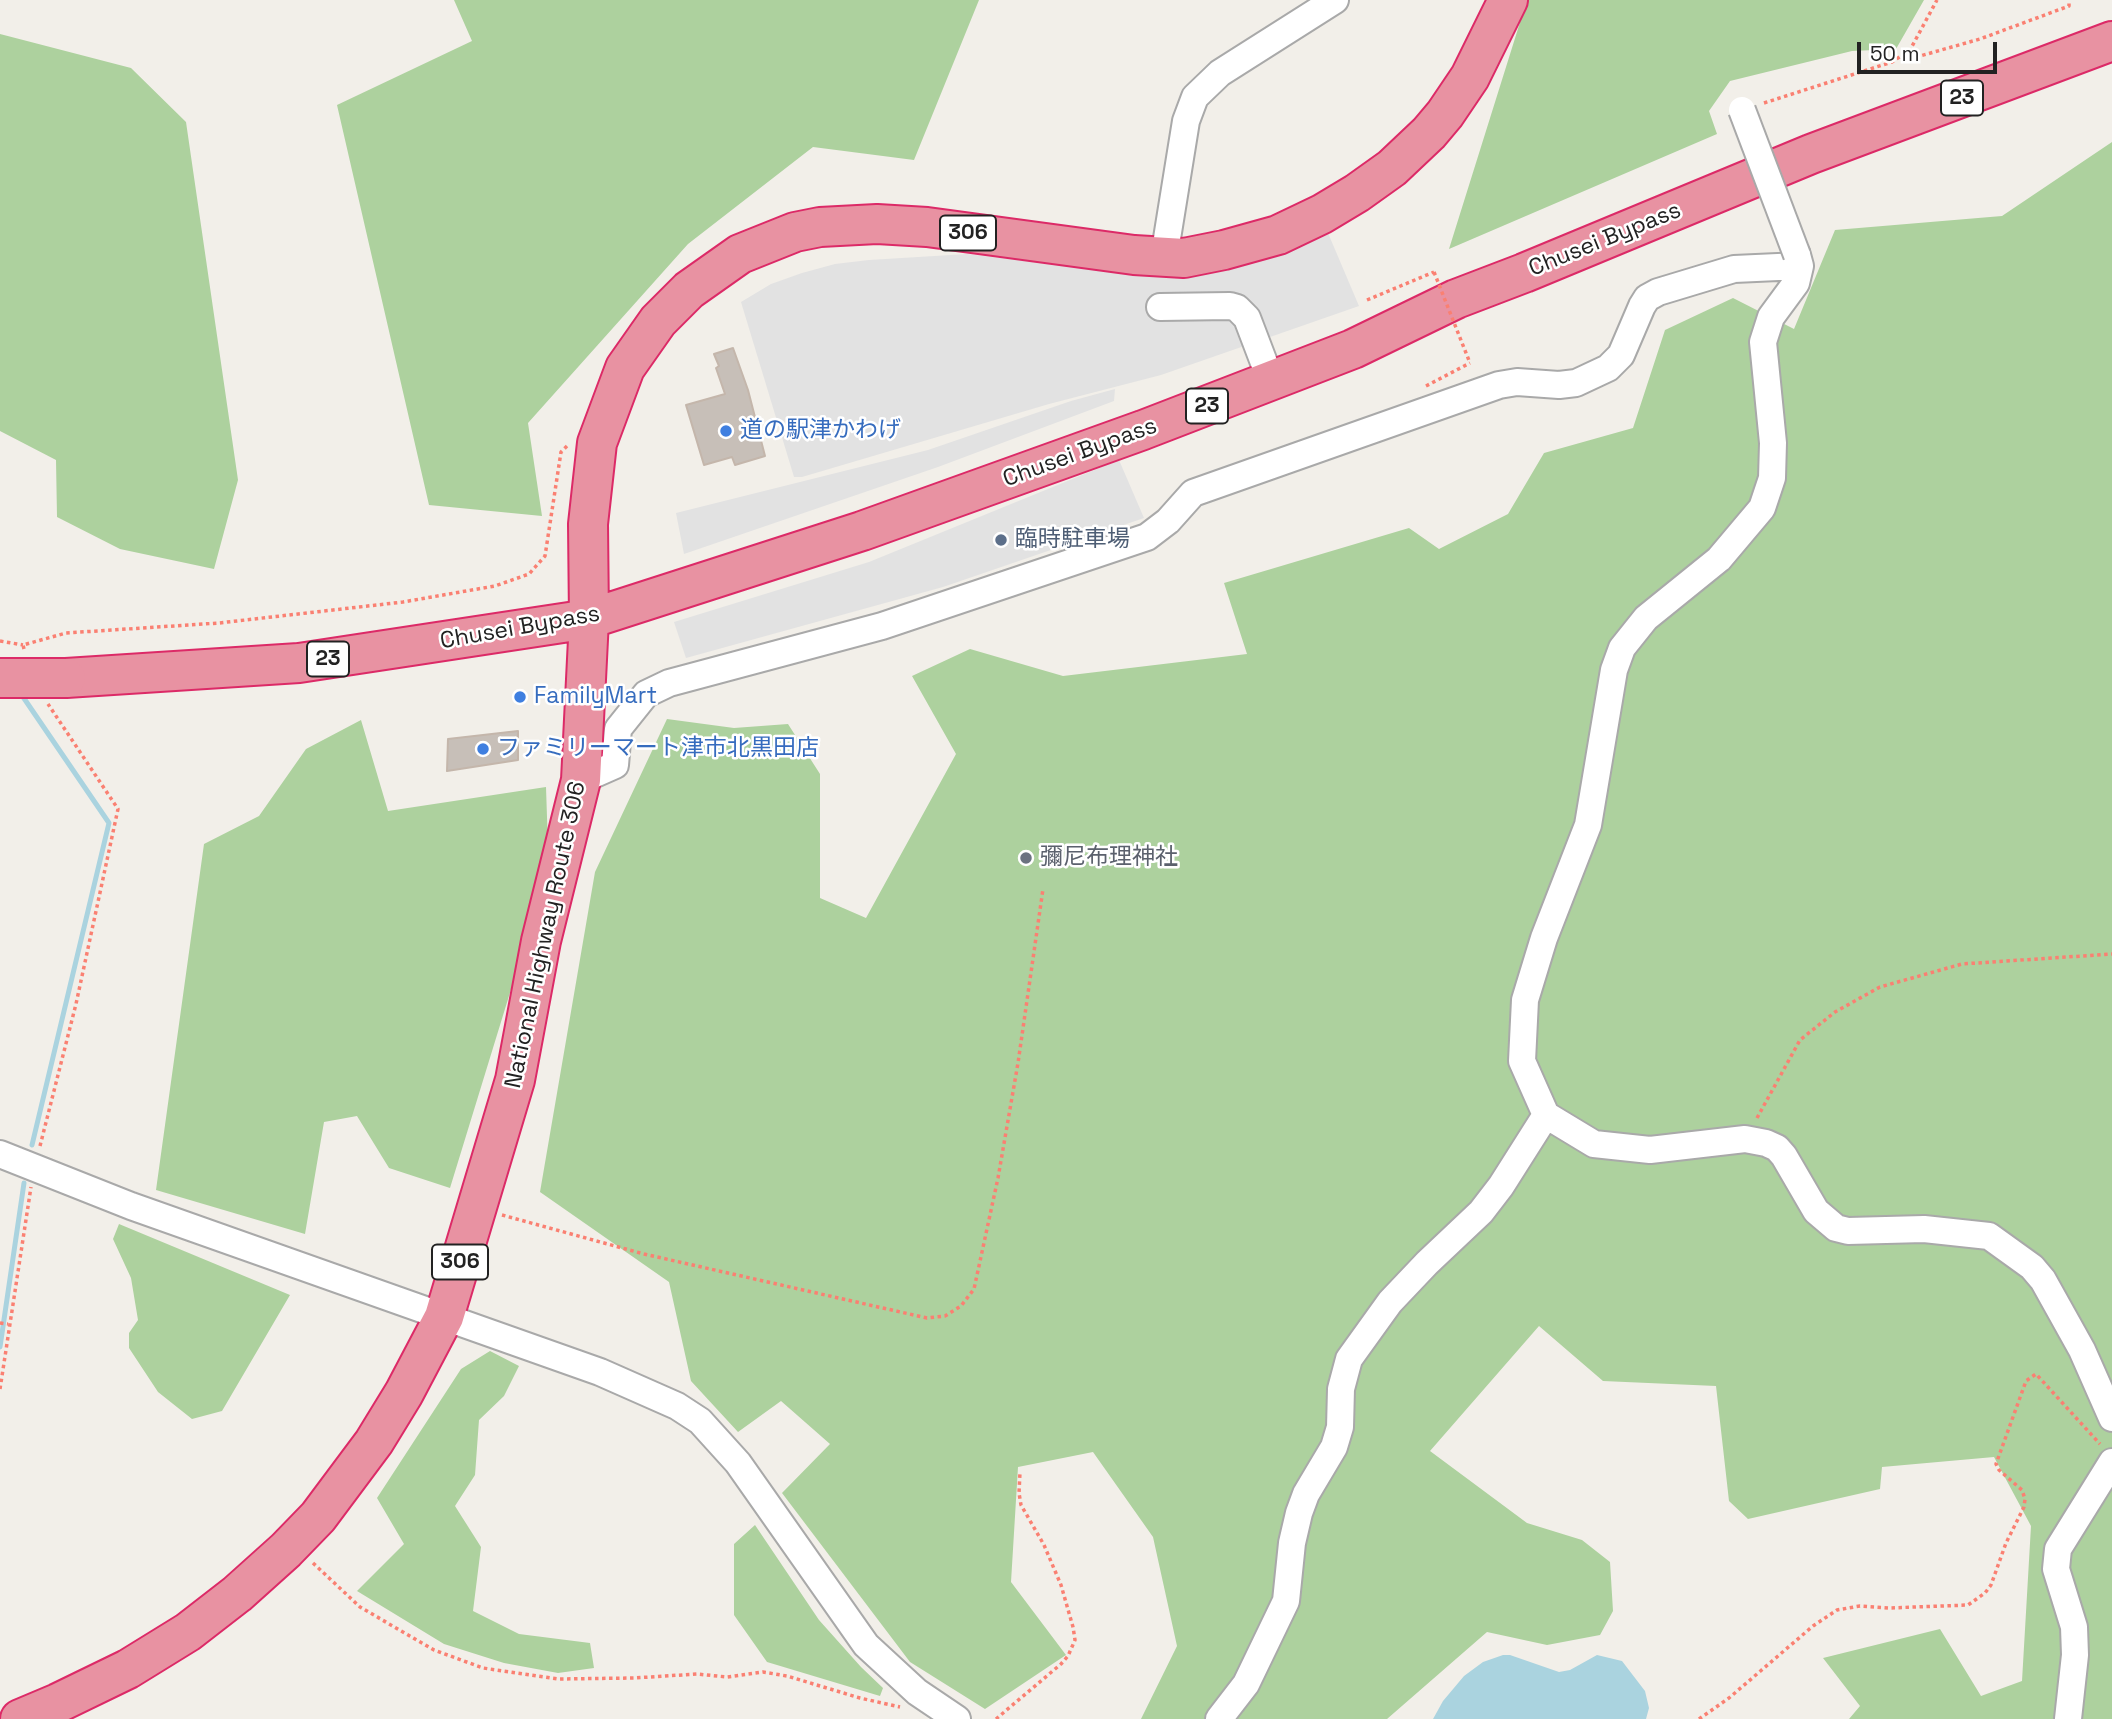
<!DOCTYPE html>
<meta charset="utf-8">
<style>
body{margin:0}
#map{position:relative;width:2112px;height:1719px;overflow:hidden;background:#f2efe9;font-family:"Space Grotesk",sans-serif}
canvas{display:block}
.scale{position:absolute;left:1857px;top:42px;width:140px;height:32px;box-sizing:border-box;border:4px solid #222;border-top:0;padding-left:9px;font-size:21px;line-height:24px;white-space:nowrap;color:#222;-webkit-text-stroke:5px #fff;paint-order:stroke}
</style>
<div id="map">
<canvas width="2112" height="1719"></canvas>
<div class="scale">50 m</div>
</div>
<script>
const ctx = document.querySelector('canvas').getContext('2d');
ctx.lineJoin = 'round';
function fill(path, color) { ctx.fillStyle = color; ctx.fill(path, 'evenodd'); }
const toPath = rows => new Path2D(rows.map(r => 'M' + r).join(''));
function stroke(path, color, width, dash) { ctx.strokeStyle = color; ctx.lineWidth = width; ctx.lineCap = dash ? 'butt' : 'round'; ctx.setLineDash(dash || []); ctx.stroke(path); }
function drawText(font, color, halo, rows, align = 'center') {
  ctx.font = font + ' "Space Grotesk","Noto Sans JP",sans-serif'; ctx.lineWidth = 5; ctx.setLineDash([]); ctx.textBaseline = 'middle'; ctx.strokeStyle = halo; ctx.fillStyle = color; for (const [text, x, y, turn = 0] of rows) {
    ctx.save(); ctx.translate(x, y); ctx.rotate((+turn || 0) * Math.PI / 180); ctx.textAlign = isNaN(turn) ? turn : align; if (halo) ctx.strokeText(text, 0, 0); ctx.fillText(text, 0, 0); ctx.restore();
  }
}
fill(toPath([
 [454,0,979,0,914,160,813,147,688,244,528,423,542,516,429,505,337,105,472,41],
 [1527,0,1924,0,1896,49,1852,51,1730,81,1709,111,1717,134,1449,249],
 [0,34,131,68,186,122,238,480,214,569,120,549,57,517,56,460,0,431],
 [2112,142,2112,1719,1849,1719,1860,1706,1823,1658,1940,1629,1981,1696,2022,1681,2031,1526,1994,1457,1882,1467,1880,1489,1748,1519,1729,1501,1716,1386,1603,1381,1539,1326,1430,1451,1527,1523,1582,1540,1610,1562,1613,1611,1600,1635,1547,1645,1487,1632,1387,1719,1141,1719,1177,1646,1153,1537,1093,1452,1018,1467,1011,1582,1066,1655,985,1709,910,1662,782,1493,830,1444,781,1401,738,1432,691,1381,669,1282,540,1192,595,872,667,719,734,728,788,724,820,774,820,898,866,918,956,754,912,676,970,649,1063,676,1247,654,1224,583,1409,528,1439,549,1508,514,1544,453,1633,428,1665,330,1733,298,1794,329,1835,230,2002,216],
 [361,720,388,811,546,787,548,847,520,960,450,1188,389,1168,357,1116,324,1122,305,1234,156,1190,204,844,259,816,306,749],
 [119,1224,290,1295,222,1411,192,1419,158,1392,129,1348,129,1333,138,1320,131,1278,113,1239],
 [490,1351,519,1366,504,1396,479,1420,475,1475,455,1506,481,1547,473,1611,519,1634,590,1643,594,1668,558,1673,504,1663,444,1644,357,1591,404,1544,377,1498,461,1369],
 [755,1525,819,1620,861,1667,883,1688,880,1696,767,1662,734,1615,734,1544]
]), '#add19e');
fill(toPath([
 [1328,233,1359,306,1161,375,1049,404,802,477,794,477,741,302,771,284,802,273,835,264,869,260,967,254,1049,264,1201,275,1280,256],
 [1115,389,1114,401,938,467,684,554,676,513,928,450,1071,401],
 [1119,460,1144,518,943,587,686,658,674,622,869,562]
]), '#e2e2e2');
fill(toPath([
 [1503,1655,1510,1655,1559,1672,1570,1670,1597,1655,1622,1661,1645,1691,1649,1708,1646,1719,1433,1719,1443,1701,1464,1676,1483,1662]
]), '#aad3df');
stroke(toPath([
 [19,691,109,823,32,1145],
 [0,1347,24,1183]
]), '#aad3df', 5);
const building = toPath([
 [733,348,748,390,765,456,735,465,732,457,704,465,686,405,725,394,716,368,719,366,714,354,733,348],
 [518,731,518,760,447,771,448,739,518,731]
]);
fill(building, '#c7bfb8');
stroke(building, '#c4b6ab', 2);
const minor = toPath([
 [1797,255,1800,266,1796,283,1771,317,1763,342,1773,443,1772,478,1762,508,1719,559,1646,618,1622,648,1614,670,1588,825,1544,938,1525,1000,1522,1061,1546,1115,1594,1144,1650,1150,1745,1139,1766,1143,1777,1148,1784,1156,1816,1211,1836,1228,1848,1231,1924,1229,1989,1236,2032,1267,2043,1280,2082,1350,2112,1418],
 [1164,257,1186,121,1195,97,1220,73,1335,0],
 [1160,307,1230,306,1237,308,1247,318,1271,381],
 [581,780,615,765,618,729,646,694,669,683,882,626,1147,537,1168,521,1193,493,1499,385,1517,382,1559,385,1576,383,1608,368,1621,355,1642,306,1647,298,1658,292,1734,269,1800,266],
 [0,1154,131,1206,600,1372,677,1406,700,1421,738,1463,866,1645,917,1692,957,1719],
 [1219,1719,1246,1684,1286,1601,1292,1543,1299,1513,1306,1494,1334,1447,1340,1427,1341,1389,1349,1359,1390,1302,1427,1263,1481,1212,1501,1186,1546,1115],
 [2068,1719,2075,1655,2074,1627,2056,1569,2058,1549,2112,1462]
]);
const highway = toPath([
 [66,678,299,663,589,619,862,531,1143,430,1353,349,1456,299,1524,273,1811,154,2112,41],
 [20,1719,58,1703,128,1669,188,1632,237,1594,286,1550,318,1517,374,1442,404,1393,444,1317,515,1080,541,941,581,780,589,619,588,524,597,443,625,368,658,321,689,290,740,254,795,232,820,227,877,224,927,227,1134,255,1184,258,1224,250,1278,235,1322,214,1357,193,1392,168,1429,133,1445,114,1470,77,1508,0]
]);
stroke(minor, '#a9a9a9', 30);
stroke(highway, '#dc2a67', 42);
stroke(toPath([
 [1910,50,1920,56,1980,39,2069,6,2069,0],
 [1764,103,1892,62,1910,50,1937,0],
 [1367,300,1434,272],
 [1426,386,1470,363],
 [0,641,23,645],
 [24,649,23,645,66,633,219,623,403,602,495,586,529,574,545,556,561,452,568,445],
 [1757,1118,1800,1040,1835,1012,1880,987,1962,964,2112,954],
 [40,1146,76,1004,118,809,48,704],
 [502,1215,644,1254,927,1318,945,1316,961,1306,974,1289,998,1178,1018,1063,1043,889],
 [0,1323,8,1324],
 [0,1389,31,1187],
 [313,1563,360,1607,434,1650,483,1668,558,1679,634,1678,697,1674,727,1677,763,1672,787,1676,860,1698,900,1707],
 [996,1719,1061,1664,1068,1656,1075,1640,1073,1627,1061,1585,1044,1545,1021,1505,1019,1493,1020,1472],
 [1699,1719,1729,1698,1813,1626,1837,1610,1860,1606,1889,1608,1968,1605,1985,1593,1991,1585,2006,1543,2024,1507,2025,1499,2022,1490,1999,1470,1996,1464,2026,1381,2036,1374,2100,1444]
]), '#fa8072', 3.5, [3.5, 3.5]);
stroke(minor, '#fff', 26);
stroke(highway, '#e892a2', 38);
const minorBridge = toPath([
 [1742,110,1797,255]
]);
const highwayBridge = toPath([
 [0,678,66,678]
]);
stroke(minorBridge, '#a9a9a9', 30, []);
stroke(highwayBridge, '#dc2a67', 42, []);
stroke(toPath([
 [1434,272,1470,363]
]), '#fa8072', 3.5, [3.5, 3.5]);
stroke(minorBridge, '#fff', 26);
stroke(highwayBridge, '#e892a2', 38);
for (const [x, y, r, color] of [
 [726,431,7,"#3f7fe0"],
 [1001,540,7,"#5c6f8a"],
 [520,697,7,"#3f7fe0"],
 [483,749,7,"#3f7fe0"],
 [1026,858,7,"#6b7280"]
]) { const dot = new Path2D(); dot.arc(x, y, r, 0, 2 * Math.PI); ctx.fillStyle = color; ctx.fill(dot); stroke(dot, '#fff', 2.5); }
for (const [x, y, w] of [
 [1962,98,42],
 [968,233,56],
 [1207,406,42],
 [328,659,42],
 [460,1262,56]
]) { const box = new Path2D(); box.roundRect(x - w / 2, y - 17.5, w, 35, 5); ctx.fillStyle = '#fff'; ctx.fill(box); stroke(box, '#222', 2); }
drawText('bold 21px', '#222', null, [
 ["23",1962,98],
 ["306",968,233],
 ["23",1207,406],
 ["23",328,659],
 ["306",460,1262]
]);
drawText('23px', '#222', '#fff', [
 ["Chusei Bypass",1605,240,-22],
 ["Chusei Bypass",1080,453,-20],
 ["Chusei Bypass",520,628,-10],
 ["National Highway Route 306",546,935,-78]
]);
drawText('23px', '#366cbe', '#fff', [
 ["道の駅津かわげ",740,431],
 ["FamilyMart",534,697],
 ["ファミリーマート津市北黒田店",497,749]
], 'left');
drawText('23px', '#4e5e75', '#fff', [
 ["臨時駐車場",1015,540]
], 'left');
drawText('23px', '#5b616d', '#fff', [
 ["彌尼布理神社",1040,858]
], 'left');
</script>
